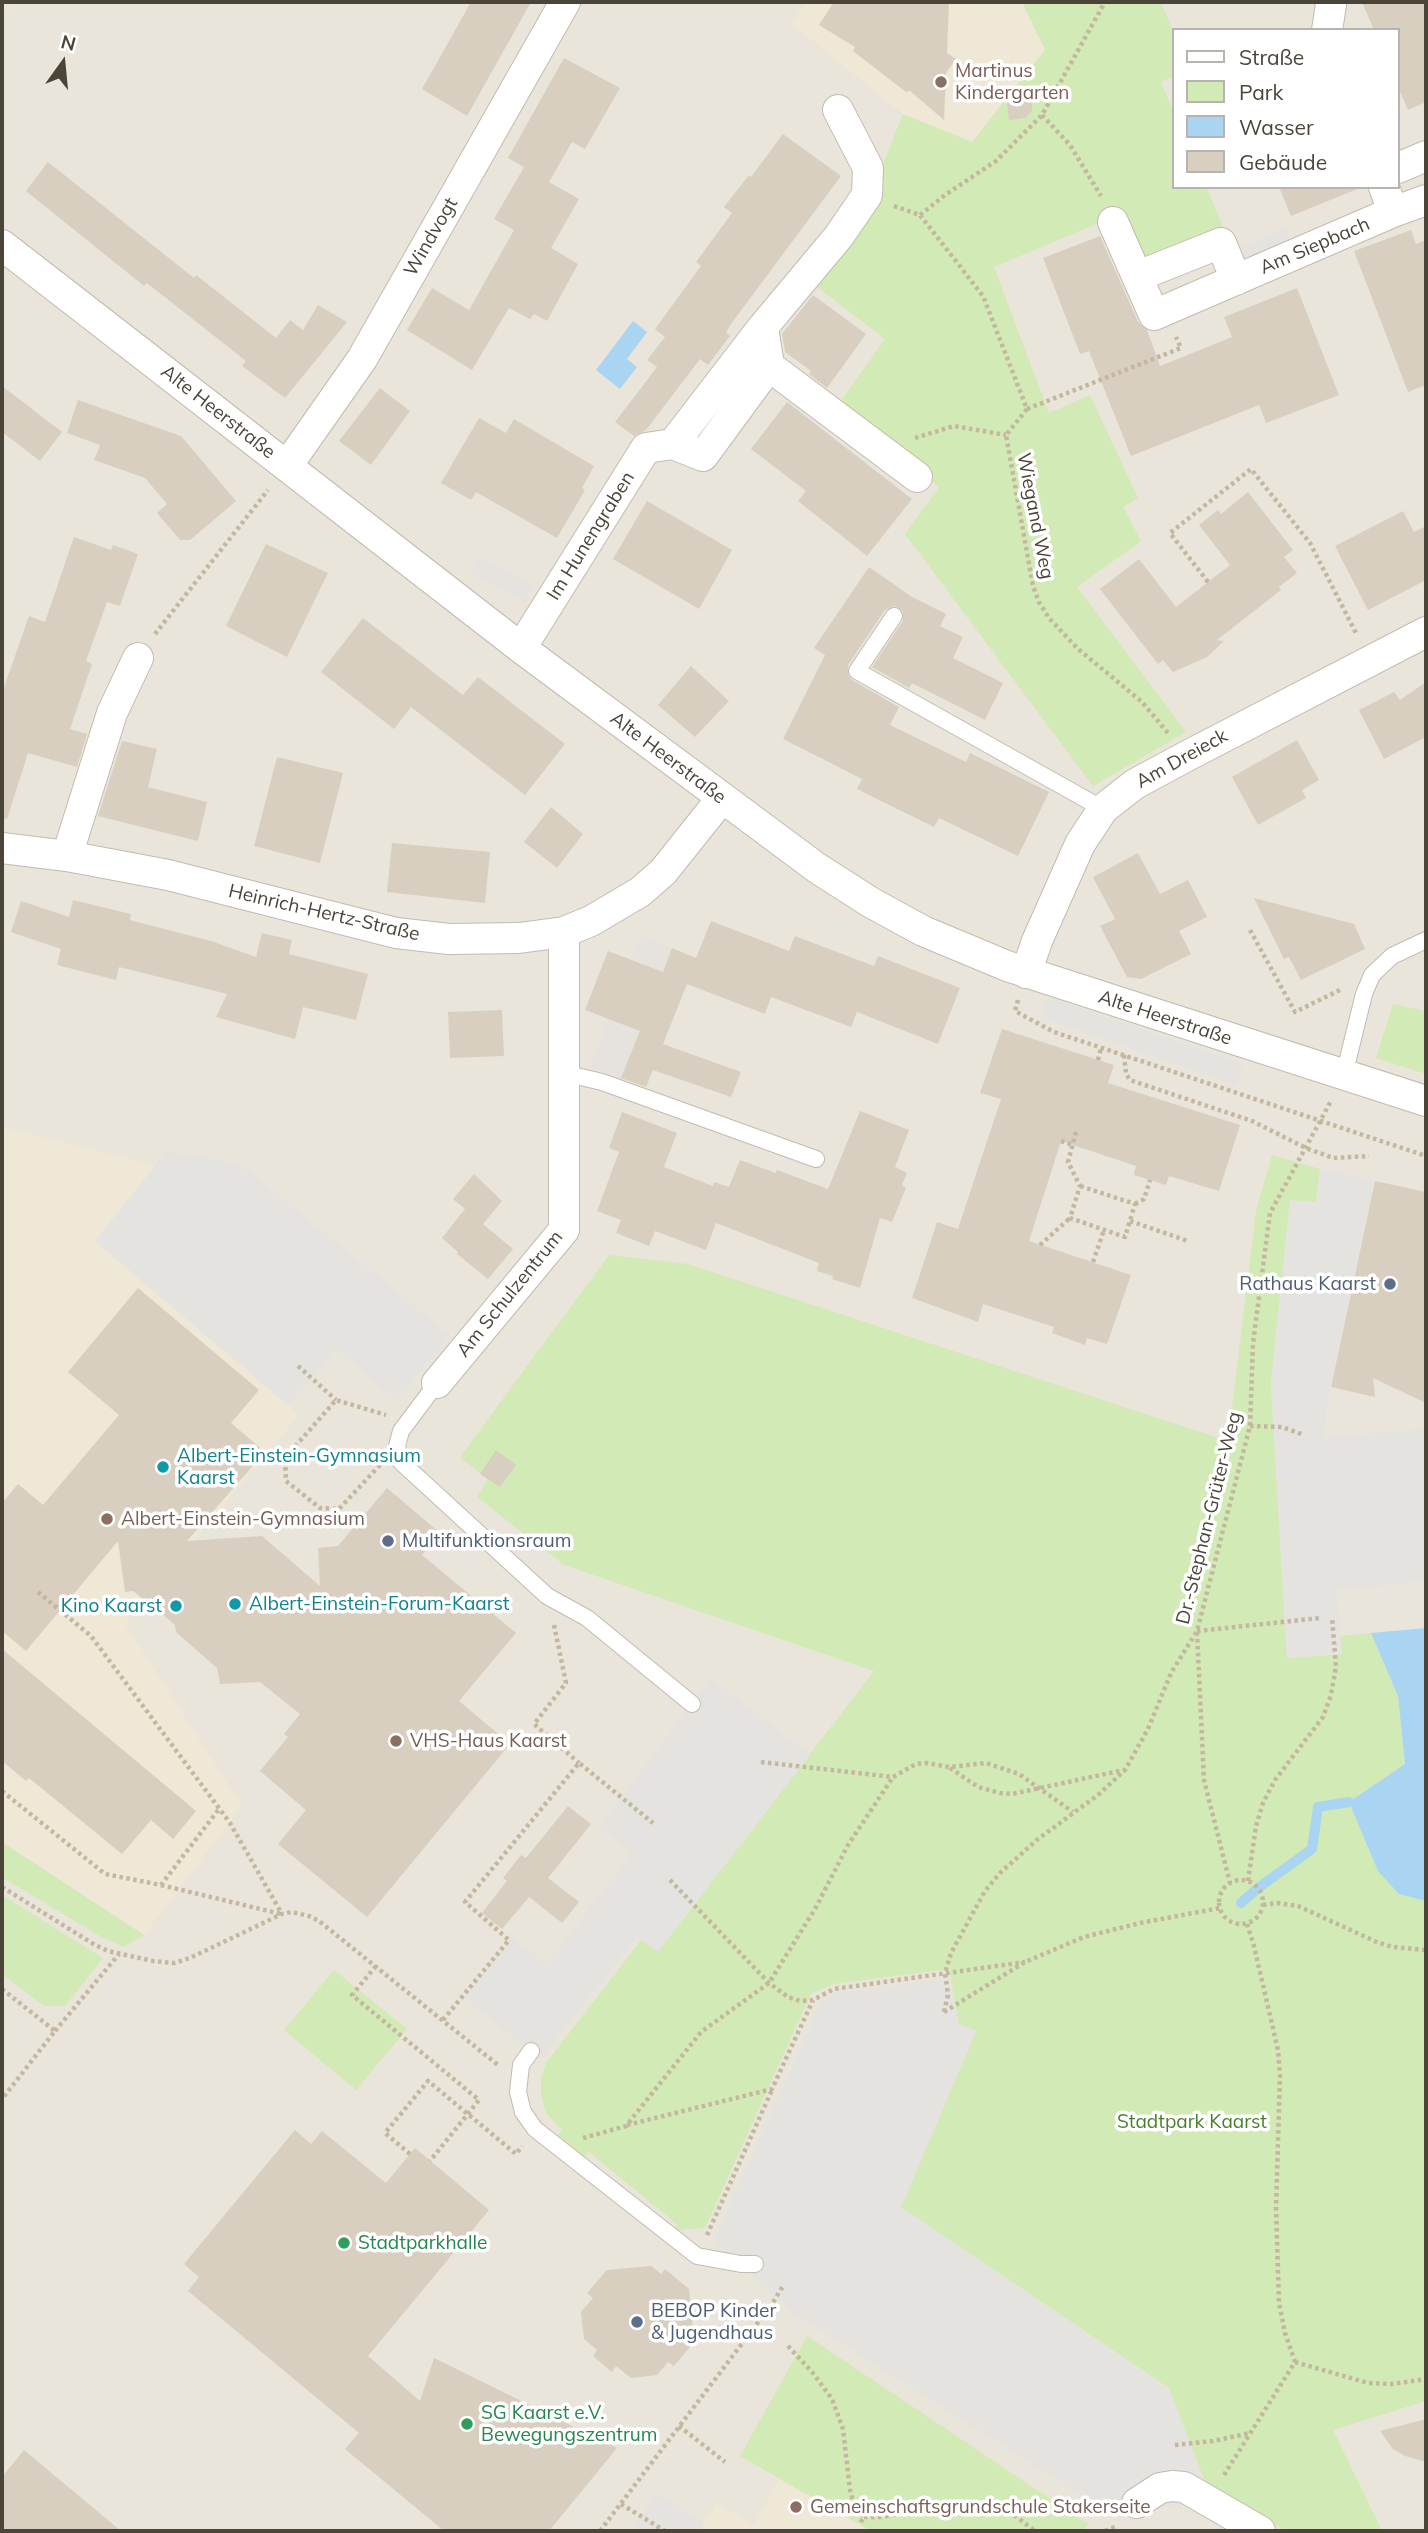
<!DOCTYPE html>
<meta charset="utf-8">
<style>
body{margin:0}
#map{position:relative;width:1428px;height:2533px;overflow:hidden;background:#f6f3ec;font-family:Mulish,sans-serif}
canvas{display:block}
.frame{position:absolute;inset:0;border:4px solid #4b4439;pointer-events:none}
.legend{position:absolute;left:1172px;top:28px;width:228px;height:161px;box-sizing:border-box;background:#fff;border:2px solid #b7b4b0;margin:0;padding:9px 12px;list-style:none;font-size:21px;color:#4b4439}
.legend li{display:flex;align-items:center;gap:14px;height:35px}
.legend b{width:35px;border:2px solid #b7b4b0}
.north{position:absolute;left:28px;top:28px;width:70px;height:70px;-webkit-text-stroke:5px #fff;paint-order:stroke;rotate:15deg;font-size:19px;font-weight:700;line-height:28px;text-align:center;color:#4b4439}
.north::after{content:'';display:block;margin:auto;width:24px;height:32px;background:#4b4439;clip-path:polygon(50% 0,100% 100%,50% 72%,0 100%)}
</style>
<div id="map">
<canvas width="1428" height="2533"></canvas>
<div class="frame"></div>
<ul class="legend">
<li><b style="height:9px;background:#fff"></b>Straße</li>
<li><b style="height:19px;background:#d2eab5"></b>Park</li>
<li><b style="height:19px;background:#a9d4f2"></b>Wasser</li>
<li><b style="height:19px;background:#d8cfc1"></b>Gebäude</li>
</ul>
<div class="north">N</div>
</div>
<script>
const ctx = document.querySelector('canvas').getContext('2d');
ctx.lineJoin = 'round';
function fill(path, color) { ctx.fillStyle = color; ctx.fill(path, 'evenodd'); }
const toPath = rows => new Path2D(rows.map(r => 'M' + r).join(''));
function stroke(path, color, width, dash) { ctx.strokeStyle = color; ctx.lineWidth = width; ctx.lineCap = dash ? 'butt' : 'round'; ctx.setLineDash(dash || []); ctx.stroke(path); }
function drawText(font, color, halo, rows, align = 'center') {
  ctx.font = font + ' Mulish,sans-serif'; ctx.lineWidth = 7; ctx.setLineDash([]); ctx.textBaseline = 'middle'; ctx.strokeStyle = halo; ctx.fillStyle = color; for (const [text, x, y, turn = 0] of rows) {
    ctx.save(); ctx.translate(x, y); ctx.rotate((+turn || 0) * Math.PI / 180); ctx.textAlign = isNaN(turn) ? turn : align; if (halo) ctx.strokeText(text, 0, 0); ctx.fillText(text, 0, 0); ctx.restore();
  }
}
fill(toPath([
 [2,2,1426,2,1426,2531,2,2531],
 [1174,30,1398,30,1398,187,1174,187]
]), '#eae5da');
fill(toPath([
 [641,936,672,948,621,1080,590,1068]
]), '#e6e2dd');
fill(toPath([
 [805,2,1022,2,1045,49,972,142,903,114,792,24],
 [2,1127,156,1165,96,1242,299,1415,125,1624,242,1806,144,1935,2,1842],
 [780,2479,871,2531,699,2531,716,2503,753,2525]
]), '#efe8d6');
fill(toPath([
 [1022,2,1161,2,1174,33,1174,76,1161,82,1174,113,1174,187,1206,187,1225,231,1141,264,1120,214,994,267,1049,413,1090,395,1138,498,1123,507,1141,541,1077,587,1186,732,1093,786,905,534,939,487,835,409,885,339,812,283,862,217,903,114,972,142,1045,50],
 [1393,1004,1426,1011,1426,1074,1376,1058],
 [1272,1155,1320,1169,1316,1202,1290,1201,1271,1384,1287,1658,1342,1654,1340,1636,1371,1633,1398,1696,1405,1764,1349,1802,1362,1831,1399,1894,1426,1901,1426,2401,1333,2430,1382,2531,1286,2531,1225,2495,1204,2480,1169,2388,901,2207,976,2031,959,2024,949,1969,833,1984,811,1994,705,2228,676,2230,677,2224,589,2152,585,2157,558,2135,562,2130,546,2113,541,2095,541,2079,546,2063,642,1939,658,1951,874,1671,564,1565,477,1497,488,1479,460,1457,609,1255,688,1264,1228,1441,1256,1211],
 [2,1842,144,1935,124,1947,101,1937,2,1877],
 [2,1895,103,1958,65,2006,44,2006,2,1974],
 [334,1970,407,2029,356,2090,284,2030],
 [807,2336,1088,2524,1083,2531,871,2531,740,2456]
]), '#d2eab5');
fill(toPath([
 [1285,228,1293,247,1243,269,1234,250],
 [480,557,533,586,524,602,471,572],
 [1048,997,1243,1064,1236,1085,1041,1018],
 [166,1152,226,1161,248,1171,450,1335,397,1400,336,1348,288,1405,95,1241],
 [1320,1169,1374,1181,1330,1386,1323,1437,1426,1429,1426,1581,1336,1590,1342,1654,1287,1658,1271,1384,1290,1200,1316,1202],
 [711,1679,810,1755,658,1952,637,1936,540,2059,463,1997,512,1937,547,1964,633,1853,599,1827],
 [950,1978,959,2024,976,2031,901,2207,1169,2389,1204,2480,1189,2505,1125,2510,1099,2506,792,2312,714,2240,821,2003,836,1993],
 [656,2493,704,2523,699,2531,633,2531]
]), '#e5e3e0');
fill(toPath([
 [633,321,647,332,627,359,637,367,620,389,596,370],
 [1426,1628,1426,1901,1399,1894,1378,1871,1349,1802,1405,1764,1398,1696,1371,1633]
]), '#a9d4f2');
stroke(toPath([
 [1241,1903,1258,1888,1312,1849,1318,1807,1349,1802]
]), '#a9d4f2', 10);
fill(toPath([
 [471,2,531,2,467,116,422,89],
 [834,2,949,2,947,53,956,59,946,73,944,120,910,91,906,92,853,51,855,47,819,25],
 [1362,2,1426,2,1426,102,1408,110,1398,87,1398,30,1374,30],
 [564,58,620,88,585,149,572,142,549,182,579,199,551,248,578,264,547,321,534,314,530,319,509,308,472,370,407,330,432,288,469,310,514,230,494,219,524,167,508,158],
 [1024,94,1032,101,1032,110,1026,118,1009,120,1007,103,1013,95],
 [783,134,841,176,731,324,726,332,730,336,708,365,700,359,646,430,634,436,615,422,657,367,647,360,665,337,655,329,701,266,696,262,732,213,724,207,749,175,751,177],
 [48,162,194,278,196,275,276,338,290,320,303,330,318,305,347,322,285,398,242,366,246,361,147,283,144,286,26,191],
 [1279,187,1360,187,1360,188,1291,216],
 [1411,230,1416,244,1426,240,1426,385,1408,392,1354,251],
 [1100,236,1138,322,1147,330,1160,366,1232,337,1224,317,1297,288,1339,395,1266,423,1259,405,1131,456,1089,351,1080,354,1043,258],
 [813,295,866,334,827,388,809,374,811,371,785,352,782,334],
 [2,386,62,432,40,461,2,432],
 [380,388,410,411,371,465,339,441],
 [78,400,181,436,236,501,190,540,180,540,157,513,167,504,145,478,94,460,100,445,67,433],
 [787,402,912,499,867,556,798,501,806,491,751,449],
 [479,418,506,433,514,419,594,466,582,488,585,490,557,538,476,492,471,500,441,483],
 [1248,492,1293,550,1284,557,1297,573,1279,587,1281,590,1217,640,1224,641,1207,657,1173,672,1163,660,1158,664,1100,589,1139,559,1176,607,1230,565,1199,525,1218,510,1221,514],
 [647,501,732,550,699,609,613,559],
 [1403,511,1414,532,1426,526,1426,580,1368,610,1335,546],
 [74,537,111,550,113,545,138,554,120,606,107,602,86,661,92,664,70,729,87,734,77,767,28,753,7,819,2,818,2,693,29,616,45,622],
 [266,544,328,573,287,657,226,626],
 [869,567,912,597,946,614,940,626,963,637,953,658,1003,683,985,720,912,683,909,688,872,667,903,621,903,611,894,606,885,610,848,665,848,675,852,680,899,707,890,725,966,762,970,753,1049,792,1018,856,939,818,934,827,873,797,857,789,862,779,783,739,825,655,814,648],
 [363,618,463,695,478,677,565,744,525,795,411,707,394,729,321,672],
 [691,666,729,701,695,737,658,705],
 [1426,682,1426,737,1384,759,1359,710,1394,692,1400,700],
 [1297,740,1319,780,1302,790,1306,798,1258,825,1232,777],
 [122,741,157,749,148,787,207,802,198,841,98,816],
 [277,757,343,773,320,863,254,846],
 [551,807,583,834,557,868,524,842],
 [392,843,490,852,485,903,387,892],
 [1138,853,1160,894,1188,880,1207,917,1179,931,1191,954,1141,979,1127,977,1100,926,1115,919,1093,877],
 [1254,898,1354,924,1365,949,1301,980,1289,957,1284,959],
 [73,900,131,914,130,920,211,941,256,957,262,933,292,940,289,954,368,974,356,1020,303,1007,295,1039,216,1017,227,994,119,967,116,980,57,965,61,949,11,932,21,901,69,917],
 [711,921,789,951,795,936,874,966,878,956,960,988,938,1044,857,1012,851,1027,771,997,765,1014,687,984,663,1044,741,1072,731,1097,653,1070,646,1087,621,1078,640,1031,585,1010,608,951,663,972,672,948,696,958],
 [502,1010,504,1056,450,1058,448,1012],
 [1002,1029,1114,1065,1108,1083,1240,1125,1219,1191,1169,1176,1166,1185,1134,1175,1136,1166,1061,1141,1029,1241,1131,1275,1107,1344,1087,1338,1085,1345,1052,1333,1054,1327,983,1304,978,1322,912,1298,937,1222,958,1229,1001,1099,980,1093],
 [860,1111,909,1130,895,1167,907,1173,902,1185,906,1188,892,1222,880,1218,860,1288,832,1279,833,1276,817,1271,819,1263,716,1223,706,1250,655,1231,649,1246,616,1233,621,1220,597,1211,619,1152,609,1148,622,1112,677,1133,664,1167,713,1186,714,1182,729,1187,740,1160,776,1173,777,1170,828,1189],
 [474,1174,502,1201,483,1224,513,1249,488,1279,457,1254,458,1252,442,1238,465,1209,453,1199],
 [1375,1181,1426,1192,1426,1403,1373,1378,1375,1397,1331,1387],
 [138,1288,259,1390,231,1423,265,1452,187,1541,262,1536,320,1586,318,1548,338,1546,387,1488,440,1533,422,1555,516,1633,459,1701,510,1744,367,1917,278,1844,306,1810,260,1771,288,1737,284,1734,300,1714,260,1682,220,1684,217,1668,176,1632,175,1625,155,1608,149,1609,147,1602,133,1591,125,1592,118,1541,26,1651,2,1631,2,1503,18,1484,43,1505,119,1415,68,1372],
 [496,1450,516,1465,500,1487,480,1474],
 [2,1649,196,1811,173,1839,151,1820,122,1854,29,1778,26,1781,2,1761],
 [568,1806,591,1824,548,1878,579,1902,562,1923,529,1897,502,1929,482,1913,507,1881,503,1878,521,1855,526,1858],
 [295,2130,311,2144,322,2131,386,2183,415,2148,489,2210,368,2356,420,2401,434,2358,617,2448,549,2531,444,2531,345,2449,359,2433,188,2291,199,2277,184,2264],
 [651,2266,661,2274,665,2269,689,2289,694,2342,674,2366,668,2362,657,2375,631,2378,616,2366,612,2372,593,2356,597,2350,584,2339,581,2312,593,2298,587,2293,607,2270],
 [1426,2419,1426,2462,1405,2456,1393,2449,1380,2431],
 [24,2450,121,2531,2,2531,2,2477]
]), '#d8cfc1');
const service = toPath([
 [894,616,857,671,1103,809],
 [564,1073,602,1082,816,1159],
 [1344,1075,1364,994,1372,975,1392,956,1426,940],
 [437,1383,401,1431,397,1446,401,1462,547,1596,587,1618,692,1704],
 [531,2051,521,2065,518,2092,523,2112,535,2129,697,2256,741,2264,755,2264]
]);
const minor = toPath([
 [1327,30,1331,5,1330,2],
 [1398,168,1426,156],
 [1384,187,1393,212],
 [1113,222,1154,315,1393,212,1426,200],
 [2,245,521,648,817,868,870,902,923,931,1007,966,1426,1101],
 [1138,276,1221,243,1236,280],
 [769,366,917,477],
 [673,444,763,327],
 [287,466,362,359,565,2],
 [521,648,646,448,673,444,703,456,769,366,763,327,839,236,867,195,868,168,838,110],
 [2,848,67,856,168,875,396,933,449,939,519,938,564,932,591,921,640,892,663,872,722,798],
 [67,856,112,713,138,658],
 [1026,973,1037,941,1080,844,1103,809,1135,784,1187,756,1426,632],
 [437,1383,564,1230,564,932],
 [1137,2503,1160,2488,1172,2486,1184,2487,1260,2531]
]);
stroke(service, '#c2bbae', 18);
stroke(minor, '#c2bbae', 32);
stroke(toPath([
 [1042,115,1070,145,1101,196],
 [894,206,920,215],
 [920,215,983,296,1027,409,1006,435,1033,586,1039,602,1049,618,1077,648,1142,702,1168,733],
 [920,215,945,195,996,161,1042,115,1105,2],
 [1027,409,1181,348,1176,337],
 [915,438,954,426,1006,435],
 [1208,582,1170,533,1251,469,1310,543,1357,635],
 [155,634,268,490],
 [1250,930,1295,1012,1342,989],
 [1018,1000,1015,1011,1054,1032,1426,1156],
 [1124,1055,1126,1074,1130,1080,1252,1121,1306,1148,1333,1158,1369,1156],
 [1098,1060,1101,1048],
 [1076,1132,1068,1162,1080,1186,1070,1218,1125,1237,1135,1204,1080,1186],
 [1061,1141,1073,1145],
 [1135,1204,1144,1199,1150,1180],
 [1130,1221,1188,1241],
 [1040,1245,1070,1218],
 [1093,1262,1104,1230],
 [298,1366,336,1400],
 [1250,1426,1282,1427,1304,1435],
 [380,1465,339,1509,320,1508,286,1481,285,1458,336,1400,386,1415],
 [38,1592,91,1636,230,1823,282,1914],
 [554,1625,566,1683,534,1724,579,1763],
 [1197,1631,1320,1618],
 [1197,1632,1204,1780,1230,1883],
 [761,1762,893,1777,916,1764,927,1763,949,1767,986,1763,1019,1774,1073,1812],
 [950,1768,978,1787,1000,1793,1012,1794,1124,1770],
 [2,1791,105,1874,161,1885,219,1809],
 [670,1880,769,1983,788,1997,800,2001,813,2000,834,1989,1025,1962],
 '1219 1902a22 22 0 1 1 44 0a22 22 0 1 1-44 0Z',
 [1248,1881,1256,1826,1263,1803,1275,1780,1323,1717,1331,1695,1336,1667,1332,1617],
 [161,1885,281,1914],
 [2,1887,95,1945,108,1951,153,1961,174,1963,190,1958,282,1914,291,1912,309,1916,319,1921,498,2065],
 [1263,1905,1277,1903,1298,1906,1379,1943,1393,1947,1426,1950],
 [1247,1924,1254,1946,1278,2050,1280,2076,1276,2208,1279,2303,1285,2333,1295,2362],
 [376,1966,352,1995,479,2100,430,2161],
 [2,1989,55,2031,2,2099],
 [944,2012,948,1995,945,1973,951,1953,985,1891,1000,1873,1038,1839,1098,1795,1125,1770,1148,1729,1171,1673,1197,1631,1250,1426,1253,1343,1270,1213,1331,1101],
 [944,2012,1025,1962,1084,1937,1140,1923,1220,1908],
 [443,2020,509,1940,465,1902,579,1763,653,1823],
 [55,2031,119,1954],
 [627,2125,772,2089,813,2000],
 [583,2138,626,2126,701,2032,769,1983,815,1909,848,1845,893,1777],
 [410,2154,385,2133,428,2081,516,2154,522,2146],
 [707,2235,772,2090],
 [788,2346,812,2372,832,2399,843,2429,850,2490,854,2504,864,2517,859,2525],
 [1295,2362,1368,2383,1392,2384,1426,2379],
 [679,2426,725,2462],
 [1175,2445,1213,2441,1250,2433],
 [1224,2475,1295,2362],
 [621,2504,665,2531],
 [864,2517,882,2517,951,2503,971,2502,992,2505,1014,2515,1035,2531],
 [600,2531,772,2304,783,2286],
 [1105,2531,1117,2526]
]), '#c4b79f', 4.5, [3.5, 3.5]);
stroke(service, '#fff', 16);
stroke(minor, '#fff', 30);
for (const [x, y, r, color] of [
 [941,82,7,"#8d6e63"],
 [1390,1284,7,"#5c6f8a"],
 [163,1467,7,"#0f9aa8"],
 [107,1519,7,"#8d6e63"],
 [388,1541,7,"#5c6f8a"],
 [235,1604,7,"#0f9aa8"],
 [176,1606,7,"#0f9aa8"],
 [396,1741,7,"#8d6e63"],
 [344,2243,7,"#2e9e5b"],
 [637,2322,7,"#5c6f8a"],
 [467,2424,7,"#2e9e5b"],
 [796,2507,7,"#8d6e63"]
]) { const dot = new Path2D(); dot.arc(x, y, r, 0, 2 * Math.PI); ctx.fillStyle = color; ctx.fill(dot); stroke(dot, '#fff', 2.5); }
drawText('19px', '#785e54', '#fff', [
 ["Martinus",955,71],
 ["Kindergarten",955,93],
 ["Albert-Einstein-Gymnasium",121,1519],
 ["VHS-Haus Kaarst",410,1741],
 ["Gemeinschaftsgrundschule Stakerseite",810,2507]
], 'left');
drawText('19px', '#4b4439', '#fff', [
 ["Windvogt",431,237,-60],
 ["Am Siepbach",1315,246,-23],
 ["Alte Heerstraße",218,412,38],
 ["Wiegand Weg",1035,516,79],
 ["Im Hunengraben",591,536,-58],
 ["Alte Heerstraße",668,758,37],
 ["Am Dreieck",1182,759,-29],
 ["Heinrich-Hertz-Straße",324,913,13],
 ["Alte Heerstraße",1165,1018,18],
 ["Am Schulzentrum",510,1294,-51],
 ["Dr.-Stephan-Grüter-Weg",1209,1518,-76]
]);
drawText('19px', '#4e5e75', '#fff', [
 ["Rathaus Kaarst",1376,1284,"right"],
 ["Multifunktionsraum",402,1541],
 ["BEBOP Kinder",651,2311],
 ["& Jugendhaus",651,2333]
], 'left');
drawText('19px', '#0d838f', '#fff', [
 ["Albert-Einstein-Gymnasium",177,1456],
 ["Kaarst",177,1478],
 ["Albert-Einstein-Forum-Kaarst",249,1604],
 ["Kino Kaarst",162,1606,"right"]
], 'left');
drawText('19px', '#4a7f2a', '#fff', [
 ["Stadtpark Kaarst",1192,2122]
]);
drawText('19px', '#27864d', '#fff', [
 ["Stadtparkhalle",358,2243],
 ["SG Kaarst e.V.",481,2413],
 ["Bewegungszentrum",481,2435]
], 'left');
</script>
